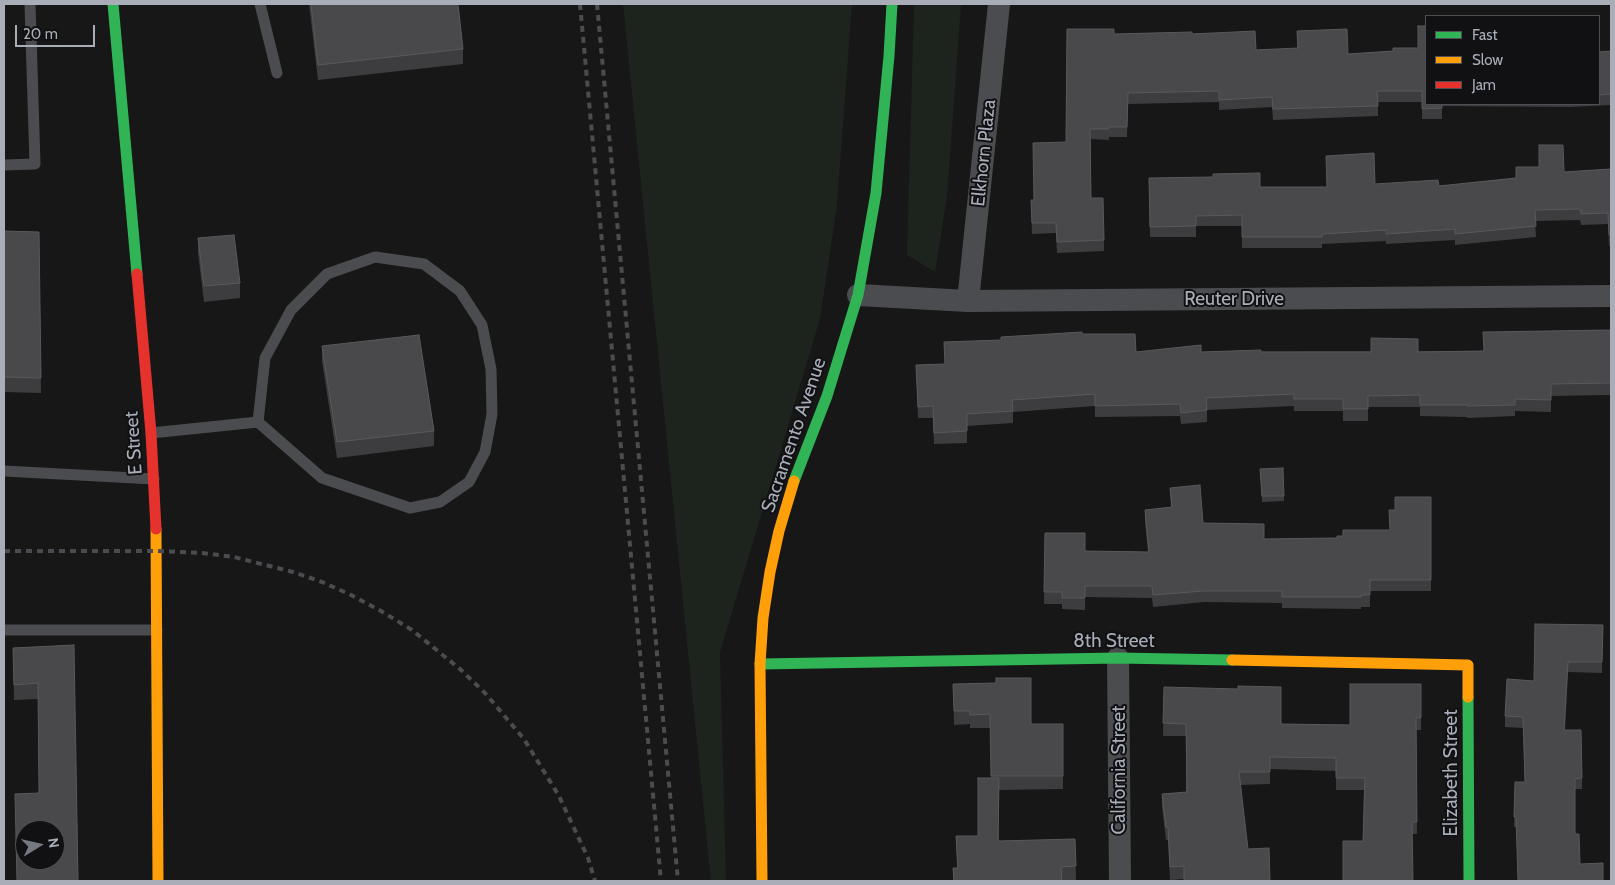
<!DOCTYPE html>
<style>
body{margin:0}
#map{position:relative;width:1615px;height:885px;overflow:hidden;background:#171717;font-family:Cabin,sans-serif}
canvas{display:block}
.frame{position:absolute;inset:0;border:5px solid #a8adb8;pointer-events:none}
.legend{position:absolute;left:1425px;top:15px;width:175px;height:90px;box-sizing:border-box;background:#111113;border:1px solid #4d4f55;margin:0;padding:6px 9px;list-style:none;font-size:15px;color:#a8adb8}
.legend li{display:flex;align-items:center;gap:10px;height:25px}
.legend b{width:25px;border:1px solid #4d4f55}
.north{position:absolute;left:15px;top:820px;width:50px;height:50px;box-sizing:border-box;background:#111113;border:1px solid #4d4f55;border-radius:50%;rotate:81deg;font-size:14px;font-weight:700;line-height:20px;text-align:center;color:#a8adb8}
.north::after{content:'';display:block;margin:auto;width:18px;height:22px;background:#757880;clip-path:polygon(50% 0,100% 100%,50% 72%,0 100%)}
.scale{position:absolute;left:15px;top:25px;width:80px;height:22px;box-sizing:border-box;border:2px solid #a8adb8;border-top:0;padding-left:6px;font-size:15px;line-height:18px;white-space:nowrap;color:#a8adb8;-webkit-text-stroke:4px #111113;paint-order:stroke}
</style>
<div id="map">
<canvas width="1615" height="885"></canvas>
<div class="frame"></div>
<ul class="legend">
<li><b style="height:6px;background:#30b455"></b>Fast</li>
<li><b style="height:6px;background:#ff9f0a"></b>Slow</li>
<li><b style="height:6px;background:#e5322d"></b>Jam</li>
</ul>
<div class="north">N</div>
<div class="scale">20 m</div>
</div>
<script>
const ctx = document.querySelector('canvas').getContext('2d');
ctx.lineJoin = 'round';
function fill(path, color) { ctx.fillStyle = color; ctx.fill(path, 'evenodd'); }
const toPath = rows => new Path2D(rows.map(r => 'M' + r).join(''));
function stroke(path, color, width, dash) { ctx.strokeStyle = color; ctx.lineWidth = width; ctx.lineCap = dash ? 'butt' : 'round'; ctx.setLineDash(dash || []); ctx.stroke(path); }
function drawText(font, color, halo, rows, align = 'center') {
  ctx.font = font + ' Cabin,sans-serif'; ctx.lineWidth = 4; ctx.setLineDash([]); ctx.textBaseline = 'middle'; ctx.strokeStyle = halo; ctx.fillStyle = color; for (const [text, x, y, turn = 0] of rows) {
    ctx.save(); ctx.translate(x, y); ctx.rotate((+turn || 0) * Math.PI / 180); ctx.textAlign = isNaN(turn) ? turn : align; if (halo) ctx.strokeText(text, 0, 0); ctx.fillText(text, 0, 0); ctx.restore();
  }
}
fill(toPath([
 [623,4,852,4,837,205,820,319,720,652,726,881,711,881],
 [914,4,961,4,947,197,935,272,907,255]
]), '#1d241e');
stroke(toPath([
 [260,4,277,73],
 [4,165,35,164,30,4],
 [151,433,258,422,322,478,410,508,440,502,469,482,485,452,492,414,491,369,482,325,460,291,424,264,375,257,327,274,291,310,265,358,258,422],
 [4,471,154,479],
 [4,630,157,630]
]), '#4b4c50', 11);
stroke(toPath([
 [858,295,968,301,1611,296],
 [968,301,999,4],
 [1118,658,1120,881]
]), '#4b4c50', 22);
stroke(toPath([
 [113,4,137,274],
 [794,481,827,396,858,295,876,193,889,56,892,4],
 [760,664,1118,658,1232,660],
 [1468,697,1469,881]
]), '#30b455', 11);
stroke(toPath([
 [156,529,158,881],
 [1232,660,1468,665,1468,697],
 [762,881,760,664,763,618,770,572,779,531,794,481]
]), '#ff9f0a', 11);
stroke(toPath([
 [137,274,151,433,156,529]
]), '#e5322d', 11);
stroke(toPath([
 [580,4,661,881],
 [597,4,678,881],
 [4,551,157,551,202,553,234,557,293,572,322,582,349,594,381,611,412,630,460,669,485,693,524,739,559,796,588,858,595,881]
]), '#4b4c4f', 4, [6, 5]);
fill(toPath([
 [309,4,458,4,463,49,463,64,318,80],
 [1297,31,1348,54,1393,51,1418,48,1426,104,1599,104,1599,52,1611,51,1611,105,1570,107,1442,106,1442,119,1422,119,1422,102,1378,102,1378,116,1273,120,1272,107,1219,110,1219,102,1128,104,1127,137,1109,137,1109,140,1091,139,1091,198,1104,240,1104,251,1057,253,1056,233,1032,234,1031,200,1034,200,1066,142,1114,34,1192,34,1256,50,1297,48],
 [1326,156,1375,184,1439,186,1516,178,1564,172,1611,169,1611,246,1609,246,1608,224,1581,225,1580,220,1535,221,1536,237,1455,245,1455,240,1386,244,1386,241,1322,244,1322,248,1242,248,1242,226,1196,226,1196,237,1150,237,1149,178,1260,187,1327,187],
 [4,231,39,232,41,393,4,392],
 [198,238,240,283,240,298,204,302,198,253],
 [1611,330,1611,395,1551,396,1551,412,1515,411,1515,416,1467,418,1467,417,1420,416,1420,407,1368,407,1368,421,1343,421,1343,411,1294,411,1294,406,1207,410,1207,422,1181,424,1180,416,1095,417,1095,406,1013,412,1013,423,967,426,967,443,934,444,933,418,918,418,916,365,945,364,944,342,1001,340,1082,334,1136,352,1483,351],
 [322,346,434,431,434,446,337,458,322,361],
 [1260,469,1284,496,1284,501,1262,502],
 [1170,488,1203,523,1264,539,1337,538,1343,536,1390,530,1395,510,1431,497,1431,591,1370,591,1370,607,1361,607,1361,609,1282,608,1282,603,1204,602,1153,607,1152,598,1085,597,1085,610,1062,609,1062,604,1044,604,1045,533,1085,551,1148,552,1145,522,1145,510,1171,508],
 [1603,625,1602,673,1568,672,1565,730,1582,778,1582,789,1575,789,1575,834,1580,864,1603,881,1516,827,1514,827,1515,782,1525,782,1523,728,1505,727,1505,716,1534,681],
 [74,645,39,793,38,699,14,700,13,648],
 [953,684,1031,724,1063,724,1063,789,999,790,999,841,1075,839,1076,880,1062,880,1062,881,953,881,953,868,957,868,956,836,978,836,991,778,990,728,970,728,970,724,954,725],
 [1421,684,1421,730,1416,730,1417,834,1412,834,1363,841,1364,790,1336,790,1336,771,1270,769,1270,784,1240,785,1184,879,1170,880,1168,840,1166,840,1162,807,1162,794,1186,792,1186,736,1163,736,1164,687,1281,724,1350,725]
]), '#3d3d3f');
fill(toPath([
 [1568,662,1568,672,1564,741,1564,730]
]), '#29292a');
const building = toPath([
 [311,4,458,4,463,49,318,65,311,4],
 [1418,26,1426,26,1426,104,1442,104,1442,108,1422,109,1422,91,1377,91,1378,106,1273,109,1272,97,1219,100,1219,91,1128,93,1127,127,1109,127,1109,129,1090,129,1091,198,1103,198,1104,240,1057,242,1056,223,1032,223,1031,200,1034,200,1033,143,1066,142,1067,29,1114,29,1114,34,1192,32,1192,34,1255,31,1256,50,1298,48,1297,31,1347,29,1348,54,1393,51,1393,48,1418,48,1418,26],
 [1611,51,1611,94,1599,95,1599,52,1611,51],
 [1539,145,1563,145,1564,172,1611,169,1611,235,1609,235,1608,213,1581,214,1580,209,1535,210,1536,226,1455,234,1455,229,1386,234,1386,230,1322,234,1322,237,1242,237,1242,215,1196,216,1196,226,1150,227,1149,178,1213,177,1213,174,1260,173,1260,187,1327,187,1326,156,1374,153,1375,184,1438,180,1439,186,1516,178,1516,167,1539,167,1539,145],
 [4,231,39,232,41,378,4,377,4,231],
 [234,235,240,283,204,286,198,238,234,235],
 [1611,330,1611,383,1551,384,1551,400,1515,399,1515,405,1467,406,1467,405,1420,405,1420,395,1368,396,1368,409,1343,409,1343,399,1294,399,1294,394,1206,398,1207,410,1181,413,1180,404,1095,406,1095,394,1012,400,1013,411,967,414,967,431,934,433,933,406,918,407,916,365,945,364,944,342,1001,340,1001,337,1082,332,1082,334,1135,334,1136,352,1201,345,1201,352,1261,350,1261,352,1371,352,1371,338,1418,339,1418,352,1484,351,1483,332,1611,330],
 [419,335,434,431,337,442,322,346,419,335],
 [1283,468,1284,496,1262,496,1260,469,1283,468],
 [1200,485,1203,523,1264,524,1264,539,1337,538,1337,536,1343,536,1343,530,1390,530,1389,510,1395,510,1395,497,1431,497,1431,580,1370,580,1370,595,1361,595,1361,597,1282,597,1282,591,1204,591,1153,595,1152,586,1085,586,1085,598,1062,598,1062,592,1044,592,1045,533,1085,533,1085,551,1149,552,1145,510,1172,507,1170,488,1200,485],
 [1535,624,1603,625,1602,662,1568,662,1564,730,1581,730,1582,778,1575,779,1575,834,1579,834,1580,864,1603,863,1603,881,1518,881,1516,817,1514,817,1515,782,1525,782,1523,717,1505,716,1507,679,1534,681,1535,624],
 [74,645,78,881,17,881,15,794,39,793,38,683,14,685,13,648,74,645],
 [25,830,55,830,55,860,25,860,25,830],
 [996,678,1031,678,1031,724,1063,724,1063,776,991,776,990,714,970,715,970,711,954,711,953,684,996,683,996,678],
 [1350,684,1421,684,1421,718,1416,718,1417,822,1412,822,1413,881,1343,881,1343,841,1363,841,1365,778,1336,778,1336,758,1270,757,1270,772,1239,772,1248,849,1269,848,1270,881,1184,881,1184,866,1170,867,1168,827,1166,827,1162,794,1187,792,1186,724,1163,723,1164,687,1238,689,1238,686,1281,687,1281,724,1350,725,1350,684],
 [978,778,999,778,998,841,1075,839,1076,866,1061,867,1062,881,954,881,953,868,958,868,956,836,978,836,978,778]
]);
fill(building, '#49494c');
stroke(building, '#58595d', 1);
drawText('19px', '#a8adb8', '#111113', [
 ["Elkhorn Plaza",984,153,-84],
 ["Reuter Drive",1234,299],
 ["Sacramento Avenue",794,435,-71],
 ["E Street",134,443,-94],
 ["8th Street",1114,641],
 ["California Street",1119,770,-90],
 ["Elizabeth Street",1451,773,-90]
]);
</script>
